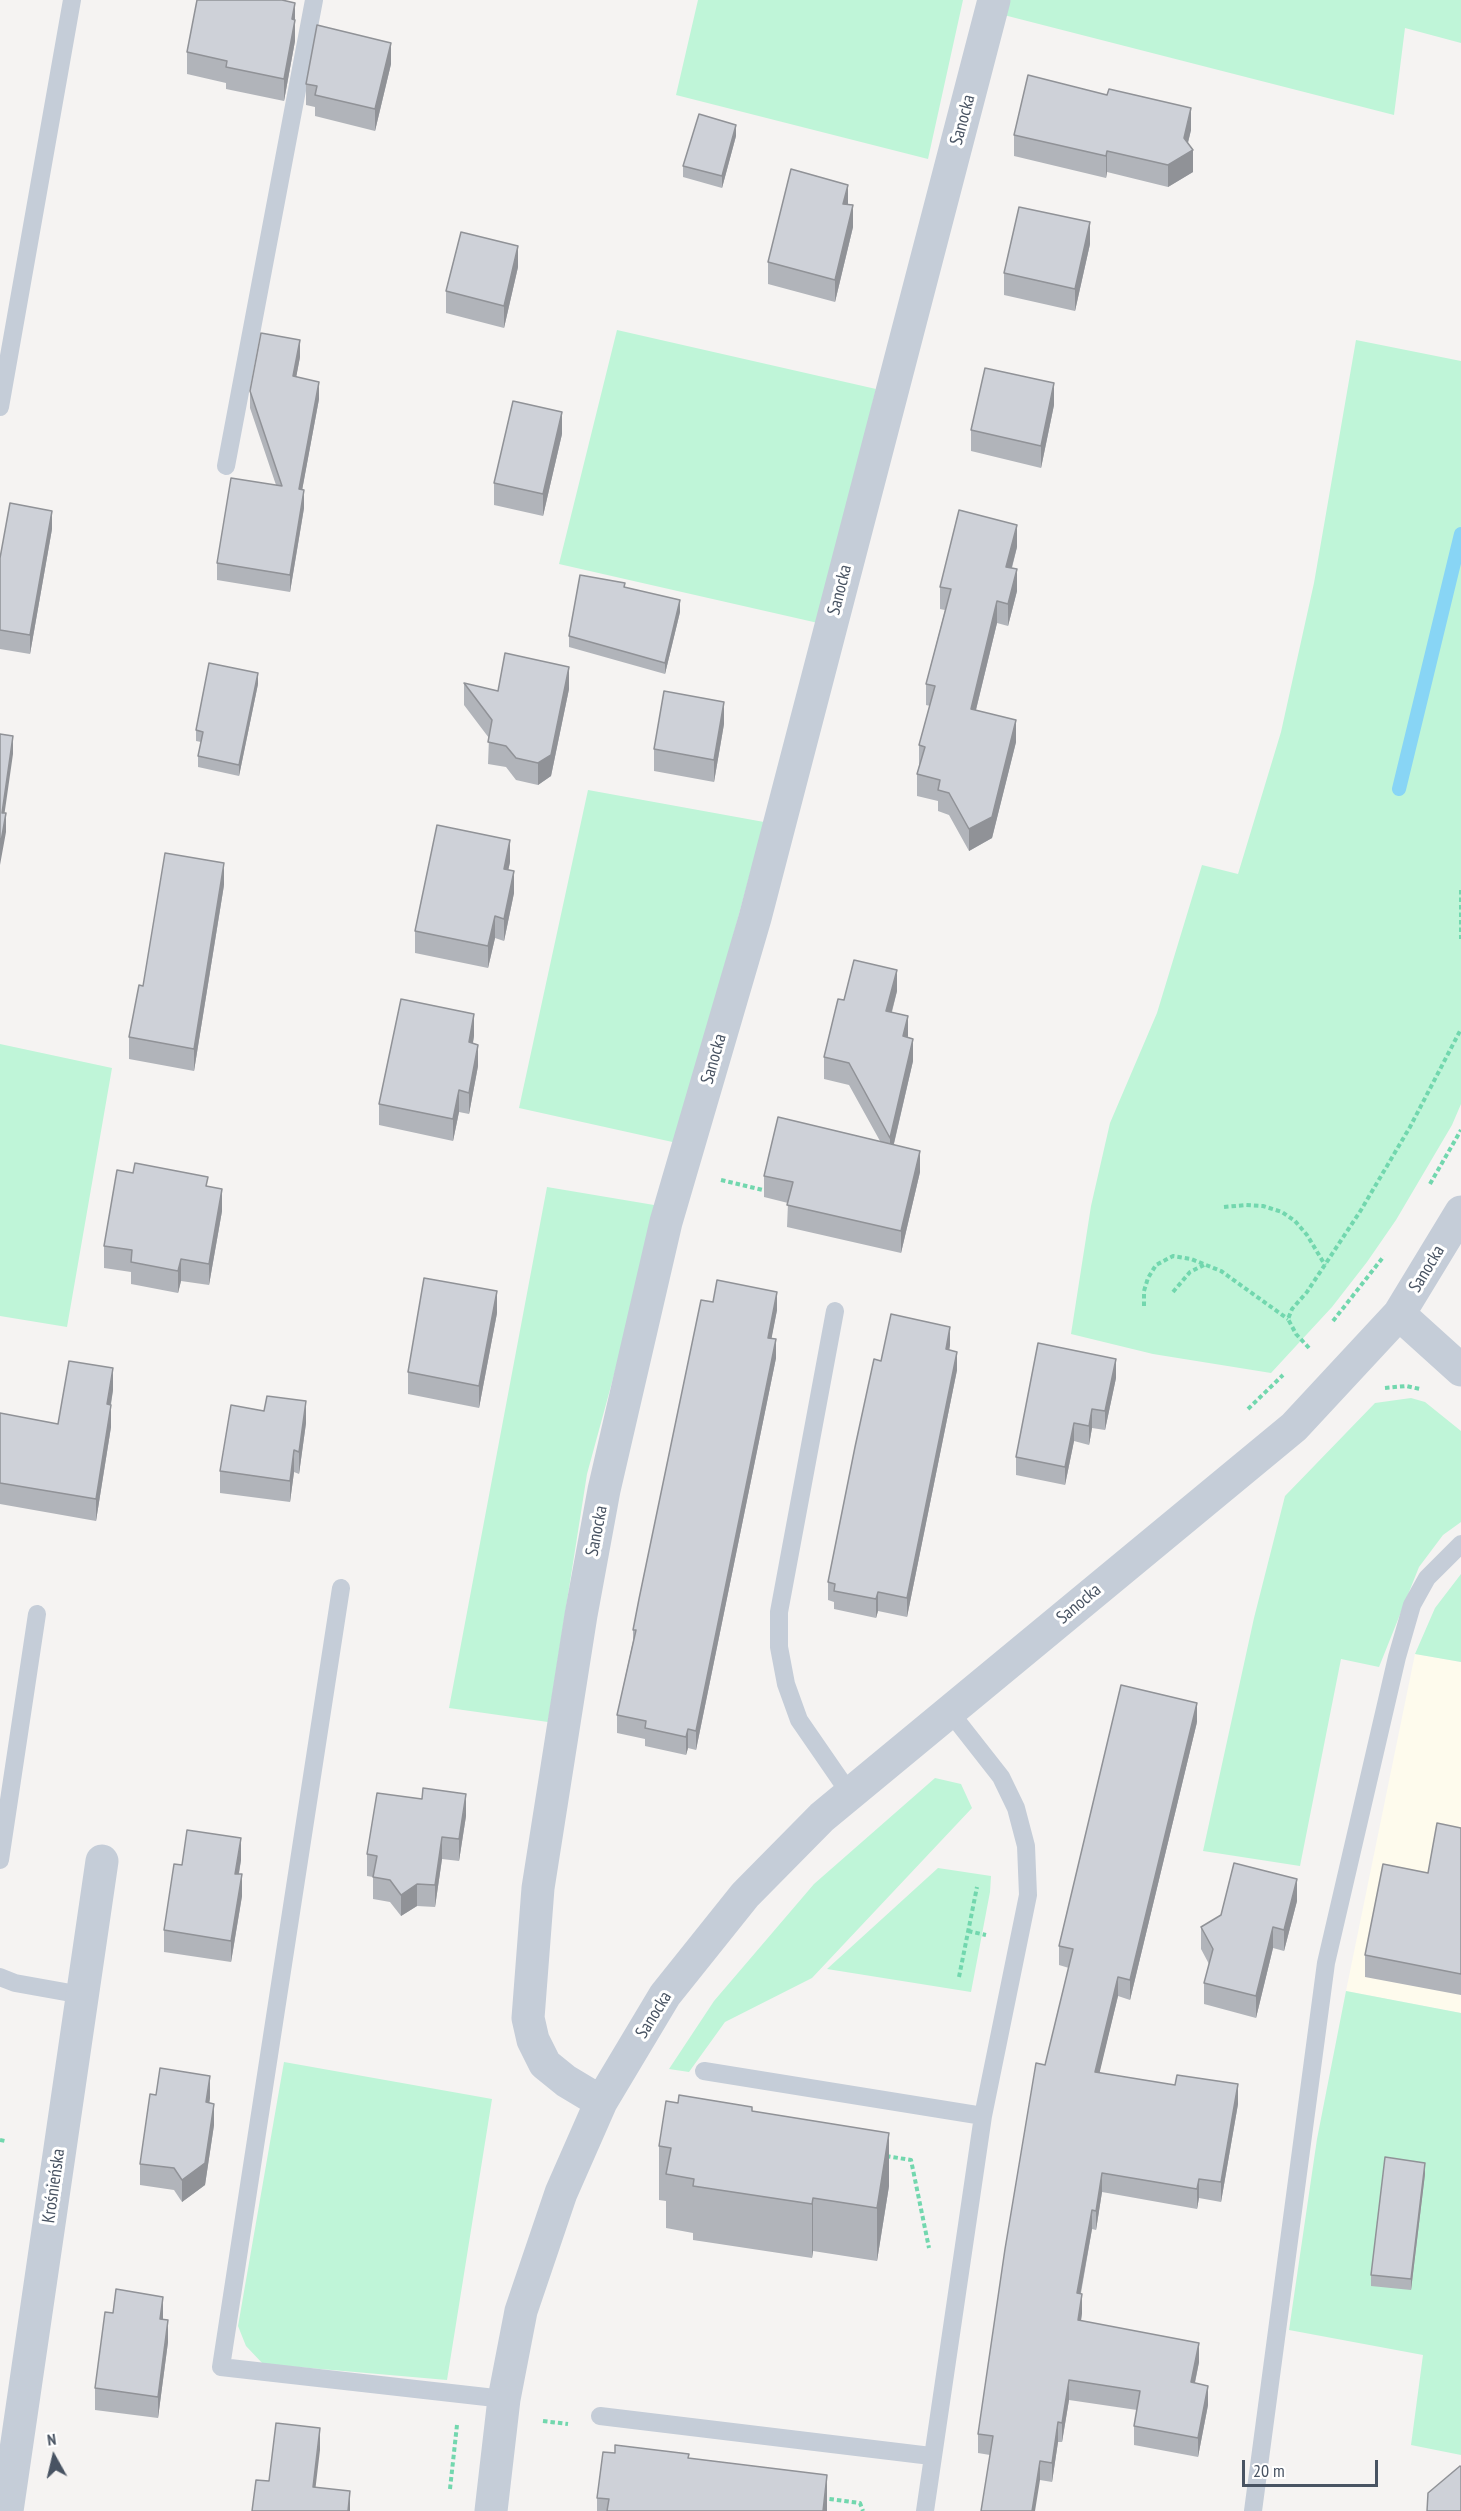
<!DOCTYPE html>
<meta charset="utf-8">
<style>
body{margin:0}
#map{position:relative;width:1461px;height:2511px;overflow:hidden;background:#f5f3f2;font-family:"PT Sans Narrow",sans-serif}
canvas{display:block}
.north{position:absolute;left:24px;top:2427px;width:60px;height:60px;-webkit-text-stroke:4px #fff;paint-order:stroke;rotate:352deg;font-size:16px;font-weight:700;line-height:24px;text-align:center;color:#485362}
.north::after{content:'';display:block;margin:auto;width:21px;height:27px;background:#485362;clip-path:polygon(50% 0,100% 100%,50% 72%,0 100%)}
.scale{position:absolute;left:1242px;top:2460px;width:136px;height:27px;box-sizing:border-box;border:3px solid #485362;border-top:0;padding-left:8px;font-size:18px;line-height:21px;white-space:nowrap;color:#485362;-webkit-text-stroke:4px #fff;paint-order:stroke}
</style>
<div id="map">
<canvas width="1461" height="2511"></canvas>
<div class="north">N</div>
<div class="scale">20 m</div>
</div>
<script>
const ctx = document.querySelector('canvas').getContext('2d');
ctx.lineJoin = 'round';
function fill(path, color) { ctx.fillStyle = color; ctx.fill(path, 'evenodd'); }
const toPath = rows => new Path2D(rows.map(r => 'M' + r).join(''));
function stroke(path, color, width, dash) { ctx.strokeStyle = color; ctx.lineWidth = width; ctx.lineCap = dash ? 'butt' : 'round'; ctx.setLineDash(dash || []); ctx.stroke(path); }
function drawText(font, color, halo, rows, align = 'center') {
  ctx.font = font + ' "PT Sans Narrow",sans-serif'; ctx.lineWidth = 6; ctx.setLineDash([]); ctx.textBaseline = 'middle'; ctx.strokeStyle = halo; ctx.fillStyle = color; for (const [text, x, y, turn = 0] of rows) {
    ctx.save(); ctx.translate(x, y); ctx.rotate((+turn || 0) * Math.PI / 180); ctx.textAlign = isNaN(turn) ? turn : align; if (halo) ctx.strokeText(text, 0, 0); ctx.fillText(text, 0, 0); ctx.restore();
  }
}
fill(toPath([
 [1415,1654,1461,1662,1461,2013,1346,1991]
]), '#fefbed');
fill(toPath([
 [698,0,963,0,928,159,676,95],
 [999,0,1461,0,1461,43,1405,28,1394,115,996,13],
 [617,330,876,389,818,623,559,564],
 [1356,340,1461,361,1461,1104,1452,1125,1396,1220,1367,1262,1332,1307,1271,1373,1153,1354,1071,1334,1091,1206,1110,1123,1157,1013,1202,865,1238,874,1281,732,1314,583],
 [588,790,764,822,677,1143,519,1108],
 [0,1044,112,1068,67,1327,0,1316],
 [547,1187,660,1206,587,1474,548,1722,449,1708],
 [1411,1398,1425,1402,1461,1431,1461,1522,1443,1535,1419,1567,1379,1667,1341,1659,1300,1866,1203,1851,1254,1618,1285,1496,1375,1403],
 [1461,1574,1461,1662,1415,1654,1435,1608],
 [935,1778,961,1784,972,1808,812,1978,725,2022,689,2072,669,2069,714,2001,814,1884],
 [938,1868,991,1876,990,1892,971,1992,827,1969],
 [1346,1991,1461,2013,1461,2455,1411,2445,1423,2355,1289,2330,1317,2139],
 [284,2062,492,2099,447,2380,263,2364,246,2346,238,2326]
]), '#bff5d8');
stroke(toPath([
 [1399,789,1461,534]
]), '#88d5f5', 14);
stroke(toPath([
 [1461,890,1461,939],
 [721,1180,763,1190],
 [1430,1184,1461,1130],
 [1224,1207,1246,1205,1263,1206,1282,1212,1295,1221,1307,1235,1325,1265],
 [1173,1292,1190,1272,1204,1265],
 [1144,1306,1144,1291,1148,1278,1156,1265,1173,1256,1191,1259,1221,1271,1288,1319],
 [1333,1321,1384,1256],
 [1309,1348,1296,1334,1288,1319,1292,1309,1307,1292,1361,1210,1410,1127,1461,1029],
 [1385,1388,1406,1386,1420,1389],
 [1248,1409,1283,1375],
 [968,1931,986,1935],
 [959,1977,977,1887],
 [0,2140,5,2141],
 [886,2156,911,2160,929,2248],
 [543,2421,568,2424],
 [450,2489,457,2425],
 [822,2498,860,2503,863,2511]
]), '#72d7ae', 4, [4.5, 3]);
stroke(toPath([
 [0,407,72,0],
 [226,466,314,0],
 [835,1311,779,1612,779,1647,786,1684,799,1720,850,1794],
 [341,1588,221,2367,504,2399],
 [0,1860,37,1614],
 [0,1977,15,1983,82,1995],
 [704,2071,983,2116],
 [600,2416,931,2456],
 [925,2511,983,2116,1028,1895,1026,1846,1016,1808,1001,1777,950,1712],
 [1253,2511,1326,1963,1397,1657,1412,1605,1427,1578,1461,1544]
]), '#c5cdd8', 18);
stroke(toPath([
 [1399,1314,1461,1370],
 [601,2102,566,2081,545,2064,533,2040,528,2018,538,1888,581,1615,604,1490,666,1222,755,918,994,0],
 [7,2511,102,1861],
 [491,2511,504,2399,521,2311,561,2193,601,2102,665,1995,745,1895,822,1817,1294,1427,1399,1314,1461,1212]
]), '#c5cdd8', 33);
fill(toPath([
 [295,3,295,41,284,101,226,89,226,83,187,74,187,52],
 [391,64,375,131,315,116,315,107,306,105,306,84],
 [1191,130,1188,143,1193,172,1168,187,1107,172,1106,178,1014,156,1014,135],
 [736,136,722,188,683,177,683,166],
 [848,205,853,227,835,302,768,284,768,262],
 [1090,244,1075,311,1004,295,1004,273],
 [518,267,504,328,446,313,446,291],
 [300,357,296,377,319,399,302,490,304,508,290,592,217,580,217,563,276,485,250,408,250,391],
 [1054,405,1041,468,971,451,971,430],
 [562,434,543,516,494,505,494,483],
 [52,529,30,654,0,649,0,558],
 [1017,547,1012,568,1017,591,1008,626,997,623,976,710,1016,742,992,838,969,851,949,815,938,811,938,801,917,796,917,774,919,766,919,745,930,706,926,705,926,684,945,610,940,609,940,587],
 [680,612,665,674,569,647,569,636],
 [464,683,498,691,569,689,551,776,538,785,516,780,506,767,488,764,489,738,464,705],
 [258,684,239,776,198,767,198,756,201,742,196,741,196,730],
 [724,724,714,782,654,771,654,749],
 [510,862,508,870,514,893,504,941,495,938,488,968,415,953,415,931],
 [224,885,194,1071,129,1059,129,1037],
 [897,991,892,1012,908,1038,913,1061,894,1144,920,1172,901,1253,787,1227,788,1203,764,1197,764,1176,880,1141,849,1085,824,1079,824,1057,844,1000],
 [474,1036,473,1043,478,1066,469,1114,459,1112,453,1141,379,1125,379,1104],
 [133,1173,208,1186,222,1211,209,1285,181,1281,178,1293,131,1284,131,1272,104,1268,104,1246],
 [713,1302,777,1310,771,1339,776,1358,696,1750,688,1748,686,1755,645,1746,645,1739,617,1733,617,1715,633,1641,633,1630],
 [497,1313,479,1408,408,1394,408,1372],
 [950,1345,949,1350,957,1370,907,1617,878,1611,876,1618,834,1609,834,1602,828,1600,828,1582,881,1361],
 [1116,1378,1105,1430,1092,1428,1089,1445,1074,1441,1065,1485,1016,1475,1016,1457],
 [113,1390,111,1405,111,1427,96,1521,0,1504,0,1413,58,1424],
 [306,1423,299,1474,294,1472,290,1502,220,1493,220,1471],
 [1197,1722,1130,2000,1118,1996,1099,2073,1238,2104,1221,2202,1199,2198,1197,2209,1102,2192,1096,2230,1092,2229,1081,2293,1082,2313,1081,2321,1199,2362,1195,2383,1208,2405,1198,2457,1134,2445,1134,2426,1137,2410,1069,2400,1062,2442,1058,2442,1052,2482,1040,2480,990,2455,978,2453,978,2434,1045,2065,1069,1968,1059,1965,1059,1946],
 [466,1816,459,1861,442,1859,435,1907,417,1906,401,1916,390,1902,373,1899,373,1877,367,1876,367,1854],
 [1461,1828,1461,1995,1365,1977,1365,1955,1428,1873],
 [241,1860,239,1874,242,1896,231,1962,164,1952,164,1930,182,1865],
 [1297,1901,1284,1951,1273,1948,1256,2018,1204,2004,1204,1983,1209,1964,1201,1949,1201,1927],
 [156,2095,210,2098,209,2103,214,2125,205,2185,182,2202,174,2190,140,2185,140,2164],
 [678,2103,752,2111,889,2186,877,2261,813,2251,812,2258,693,2240,693,2233,666,2228,666,2201,659,2200,659,2146],
 [1425,2174,1411,2290,1371,2286,1371,2275],
 [163,2319,168,2342,158,2418,95,2410,95,2388],
 [615,2453,689,2458,827,2511,597,2511,597,2498]
]), '#b1b4ba');
fill(toPath([
 [295,3,295,41,284,101,284,79,292,19],
 [391,43,391,64,375,131,375,109],
 [1191,108,1191,130,1185,154,1193,150,1193,172,1168,187,1168,165,1184,138],
 [736,125,736,136,722,188,722,176],
 [1107,151,1107,172,1106,178,1106,156],
 [848,185,848,206,843,204],
 [853,205,853,227,835,302,835,280],
 [1090,222,1090,244,1075,311,1075,289],
 [518,246,518,267,504,328,504,306],
 [300,340,300,357,293,394,293,376],
 [319,382,319,399,299,507,299,489],
 [1054,383,1054,405,1041,468,1041,446],
 [562,412,562,434,543,516,543,494],
 [304,490,304,508,290,592,290,575],
 [52,511,52,529,30,654,30,635],
 [1017,525,1017,547,1006,589,1006,567],
 [1017,569,1017,591,1008,626,1008,604],
 [680,600,680,612,665,674,665,663],
 [997,601,997,623,971,730,971,709],
 [569,667,569,689,551,776,538,785,538,763],
 [258,673,258,684,239,776,239,765],
 [724,702,724,724,714,782,714,760],
 [1016,720,1016,742,992,838,969,851,969,829],
 [13,736,13,754,2,831,2,813],
 [6,813,6,832,0,865,0,847],
 [510,840,510,862,504,891,504,869],
 [224,863,224,885,194,1071,194,1049],
 [514,871,514,893,504,941,504,919],
 [495,916,495,938,488,968,488,946],
 [897,970,897,991,886,1033,886,1011],
 [474,1014,474,1036,469,1064,469,1042],
 [908,1016,908,1037,903,1036],
 [913,1039,913,1061,890,1160,890,1138],
 [478,1045,478,1066,469,1114,469,1093],
 [459,1090,459,1112,453,1141,453,1119],
 [920,1151,920,1172,901,1253,901,1231],
 [222,1189,222,1211,209,1285,209,1264],
 [181,1259,181,1281,178,1293,178,1271],
 [497,1291,497,1313,479,1408,479,1386],
 [777,1292,777,1310,768,1357,768,1338],
 [950,1327,950,1345,946,1368,946,1349],
 [776,1339,776,1358,696,1750,696,1731],
 [957,1352,957,1370,907,1617,907,1598],
 [1116,1359,1116,1378,1105,1430,1105,1411],
 [113,1368,113,1390,107,1426,107,1404],
 [306,1401,306,1423,299,1474,299,1452],
 [111,1405,111,1427,96,1521,96,1499],
 [1092,1409,1092,1428,1089,1445,1089,1426],
 [1074,1423,1074,1441,1065,1485,1065,1467],
 [294,1450,294,1472,290,1502,290,1481],
 [878,1592,878,1611,876,1618,876,1599],
 [1197,1703,1197,1722,1130,2000,1130,1980],
 [688,1729,688,1748,686,1755,686,1737],
 [466,1794,466,1816,459,1861,459,1839],
 [442,1837,442,1859,435,1907,435,1885],
 [241,1838,241,1860,235,1895,235,1874],
 [242,1874,242,1896,231,1962,231,1941],
 [1297,1879,1297,1901,1284,1951,1284,1930],
 [417,1884,417,1906,401,1916,401,1895],
 [1273,1927,1273,1948,1256,2018,1256,1996],
 [1118,1977,1118,1996,1095,2092,1095,2072],
 [210,2076,210,2098,206,2124,206,2102],
 [1238,2084,1238,2104,1221,2202,1221,2182],
 [214,2104,214,2125,205,2185,182,2202,182,2180],
 [889,2133,889,2186,877,2261,877,2208],
 [1425,2163,1425,2174,1411,2290,1411,2279],
 [1102,2173,1102,2192,1096,2230,1096,2211],
 [1199,2179,1199,2198,1197,2209,1197,2189],
 [813,2198,813,2251,812,2258,812,2204],
 [1092,2210,1092,2229,1077,2312,1077,2293],
 [1082,2294,1082,2313,1078,2340,1078,2320],
 [163,2297,163,2319,160,2341,160,2319],
 [168,2320,168,2342,158,2418,158,2397],
 [1199,2343,1199,2362,1191,2401,1191,2382],
 [1069,2380,1069,2400,1062,2442,1062,2423],
 [1208,2386,1208,2405,1198,2457,1198,2438],
 [1058,2422,1058,2442,1052,2482,1052,2463],
 [320,2428,320,2450,313,2509,313,2487],
 [1040,2461,1040,2480,1035,2511,1032,2511],
 [827,2475,827,2511,823,2511],
 [350,2491,350,2511,348,2511]
]), '#909297');
const building = toPath([
 [197,0,282,0,295,3,292,19,295,20,284,79,226,67,227,61,187,52,197,0],
 [317,25,391,43,375,109,315,95,317,86,306,84,317,25],
 [1028,75,1107,95,1109,89,1191,108,1184,138,1193,150,1168,165,1107,151,1106,156,1014,135,1028,75],
 [699,114,736,125,722,176,683,166,699,114],
 [791,169,848,185,843,204,853,205,835,280,768,262,791,169],
 [1019,207,1090,222,1075,289,1004,273,1019,207],
 [461,232,518,246,504,306,446,291,461,232],
 [261,333,300,340,293,376,319,382,299,489,304,490,290,575,217,563,231,478,282,486,250,391,261,333],
 [985,368,1054,383,1041,446,971,430,985,368],
 [513,401,562,412,543,494,494,483,513,401],
 [10,503,52,511,30,635,0,630,0,558,10,503],
 [959,510,1017,525,1006,567,1017,569,1008,604,997,601,971,709,1016,720,992,817,969,829,949,793,938,790,940,780,917,774,925,747,919,745,935,686,926,684,951,589,940,587,959,510],
 [580,575,625,583,624,587,680,600,665,663,569,636,580,575],
 [505,653,569,667,551,755,538,763,516,758,506,746,488,742,492,720,464,683,498,691,505,653],
 [209,663,258,673,239,765,198,756,203,732,196,730,209,663],
 [664,691,724,702,714,760,654,749,664,691],
 [0,734,13,736,2,813,6,813,0,847,0,734],
 [437,825,510,840,504,869,514,871,504,919,495,916,488,946,415,931,437,825],
 [165,853,224,863,194,1049,129,1037,139,985,143,986,165,853],
 [854,960,897,970,886,1011,908,1016,903,1036,913,1039,890,1138,849,1063,824,1057,838,999,844,1000,854,960],
 [401,999,474,1014,469,1042,478,1045,469,1093,459,1090,453,1119,379,1104,401,999],
 [778,1117,920,1151,901,1231,787,1205,793,1182,764,1176,778,1117],
 [135,1163,208,1177,206,1186,222,1189,209,1264,181,1259,178,1271,131,1262,132,1250,104,1246,117,1170,133,1173,135,1163],
 [424,1278,497,1291,479,1386,408,1372,424,1278],
 [717,1280,777,1292,768,1338,776,1339,696,1731,688,1729,686,1737,645,1728,646,1721,617,1715,636,1630,633,1630,639,1599,701,1300,713,1302,717,1280],
 [891,1314,950,1327,946,1349,957,1352,907,1598,878,1592,876,1599,834,1591,835,1584,828,1582,855,1447,874,1359,881,1361,891,1314],
 [1038,1343,1116,1359,1105,1411,1092,1409,1089,1426,1074,1423,1065,1467,1016,1457,1038,1343],
 [69,1361,113,1368,107,1404,111,1405,96,1499,0,1483,0,1413,58,1424,69,1361],
 [267,1396,306,1401,299,1452,294,1450,290,1481,220,1471,231,1405,264,1411,267,1396],
 [1121,1685,1197,1703,1130,1980,1118,1977,1095,2072,1175,2085,1177,2075,1238,2084,1221,2182,1199,2179,1197,2189,1102,2173,1096,2211,1092,2210,1077,2293,1082,2294,1078,2320,1199,2343,1191,2382,1208,2386,1198,2438,1134,2426,1140,2391,1069,2380,1062,2423,1058,2422,1052,2463,1040,2461,1032,2511,981,2511,993,2436,978,2434,1005,2249,1036,2063,1045,2065,1073,1949,1059,1946,1121,1685],
 [423,1788,466,1794,459,1839,442,1837,435,1885,417,1884,401,1895,390,1880,373,1877,377,1856,367,1854,377,1793,422,1799,423,1788],
 [1437,1823,1461,1828,1461,1974,1365,1955,1383,1864,1428,1873,1437,1823],
 [187,1830,241,1838,235,1874,242,1874,231,1941,164,1930,174,1864,182,1865,187,1830],
 [1234,1863,1297,1879,1284,1930,1273,1927,1256,1996,1204,1983,1213,1949,1201,1927,1221,1915,1234,1863],
 [160,2068,210,2076,206,2102,214,2104,205,2163,182,2180,174,2168,140,2164,150,2094,156,2095,160,2068],
 [679,2095,752,2107,752,2111,889,2133,877,2208,813,2198,812,2204,693,2186,694,2179,666,2174,671,2148,659,2146,666,2101,678,2103,679,2095],
 [1385,2157,1425,2163,1411,2279,1371,2275,1385,2157],
 [116,2289,163,2297,160,2319,168,2320,158,2397,95,2388,105,2312,113,2313,116,2289],
 [276,2423,320,2428,313,2487,350,2491,348,2511,252,2511,256,2480,269,2481,276,2423],
 [615,2445,689,2454,688,2458,827,2475,823,2511,607,2511,609,2499,597,2498,603,2452,615,2453,615,2445],
 [1460,2466,1461,2467,1461,2511,1427,2511,1428,2493,1460,2466]
]);
fill(building, '#ced1d8');
stroke(building, '#909297', 1.5);
drawText('18px', '#485362', '#fff', [
 ["Sanocka",963,120,-75],
 ["Sanocka",840,590,-76],
 ["Sanocka",714,1059,-74],
 ["Sanocka",1427,1269,-59],
 ["Sanocka",597,1531,-79],
 ["Sanocka",1079,1604,-40],
 ["Sanocka",654,2015,-58],
 ["Krośnieńska",54,2186,-82]
]);
</script>
